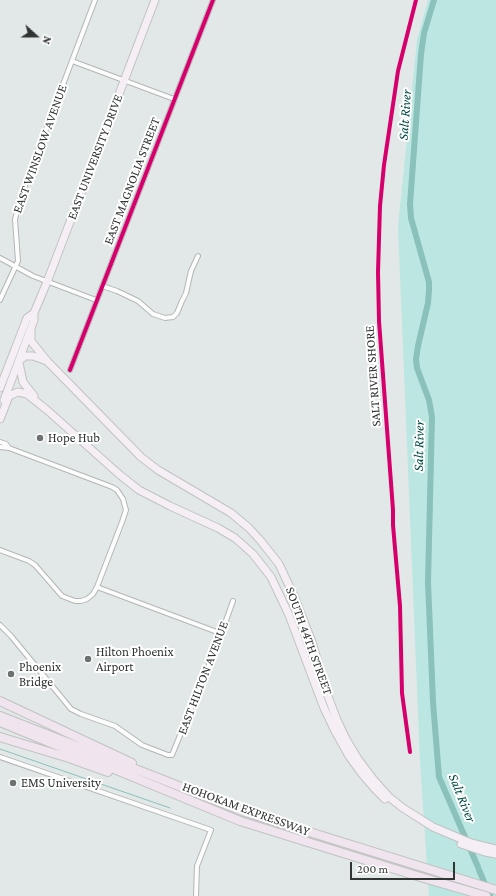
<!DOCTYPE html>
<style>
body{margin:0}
#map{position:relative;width:496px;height:896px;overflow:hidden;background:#e2e8e7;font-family:"Crimson Pro",serif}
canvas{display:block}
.north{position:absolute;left:16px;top:16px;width:40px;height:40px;-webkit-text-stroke:3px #fff;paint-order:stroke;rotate:111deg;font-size:11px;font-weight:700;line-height:16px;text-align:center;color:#303433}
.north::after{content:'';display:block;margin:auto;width:14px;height:18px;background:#303433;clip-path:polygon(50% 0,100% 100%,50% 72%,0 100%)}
.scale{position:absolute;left:350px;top:862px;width:105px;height:18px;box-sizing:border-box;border:2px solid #303433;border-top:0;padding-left:5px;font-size:12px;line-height:14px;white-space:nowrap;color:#303433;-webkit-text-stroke:3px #fff;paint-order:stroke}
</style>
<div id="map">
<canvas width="496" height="896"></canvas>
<div class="north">N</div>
<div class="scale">200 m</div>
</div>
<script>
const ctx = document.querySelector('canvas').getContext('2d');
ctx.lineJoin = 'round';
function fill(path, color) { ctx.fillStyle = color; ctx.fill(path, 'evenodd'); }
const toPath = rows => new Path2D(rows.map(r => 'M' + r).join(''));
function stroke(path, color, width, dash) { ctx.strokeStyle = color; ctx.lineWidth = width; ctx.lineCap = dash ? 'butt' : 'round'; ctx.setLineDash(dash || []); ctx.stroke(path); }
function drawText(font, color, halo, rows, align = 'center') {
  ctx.font = font + ' "Crimson Pro",serif'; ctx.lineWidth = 4; ctx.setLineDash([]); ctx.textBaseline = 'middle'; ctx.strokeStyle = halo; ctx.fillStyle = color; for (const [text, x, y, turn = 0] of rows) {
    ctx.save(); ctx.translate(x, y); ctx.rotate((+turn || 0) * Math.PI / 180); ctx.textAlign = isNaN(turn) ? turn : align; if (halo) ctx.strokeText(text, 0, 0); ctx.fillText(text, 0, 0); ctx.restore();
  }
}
fill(toPath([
 [428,0,496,0,496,896,429,896,420,761,398,227,417,40]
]), '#bce6e1');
stroke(toPath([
 [0,749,170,808]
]), '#8ac1bb', 1);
stroke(toPath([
 [434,0,424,33,421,54,410,204,411,218,429,282,429,290,428,303,418,346,416,359,417,368,429,400,432,417,428,582,433,702,439,777,478,867],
 [479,870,490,896]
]), '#8ac1bb', 6);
const street = toPath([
 [72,61,174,99],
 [0,258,33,276,96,300],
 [102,286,117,291,138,301,153,314,165,318,173,317,177,313,182,301,186,293,191,271,198,256],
 [0,300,18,261,15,219,25,185,95,0],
 [70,370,213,0],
 [0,442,6,444,9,448],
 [0,447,9,448,112,487,117,490,123,499,126,510,122,522,97,587,93,594,87,599,81,601,75,601,62,596,35,565,29,561,0,550],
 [97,587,217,632,220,635],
 [0,625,11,636,71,709,81,714,115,726,142,745,168,755,172,755,219,640,233,601],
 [0,757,211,830,197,866,196,896]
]);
const primary = toPath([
 [31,328,31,341,47,361,141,457,158,470,231,513,249,528,260,540,279,564,294,596,312,642,326,691,337,720,346,739,358,759,373,779,389,797,403,808,433,827,471,843,496,849],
 [20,360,25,356,33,356,47,361],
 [19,363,23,382,34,396],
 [0,388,27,318,34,313],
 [4,400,34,320,34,313,47,282,155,0],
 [0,419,9,396,18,392,27,394,47,410,120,475,139,490,170,506,218,528,235,538,253,554,271,577,289,615,324,708,335,731,349,756,362,774,375,789,385,799],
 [461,844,485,852,496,854]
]);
const highway = toPath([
 [0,701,132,763],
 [0,716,245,812,496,890],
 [0,722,240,821,417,876,486,896],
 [0,737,69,758,108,772]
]);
stroke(street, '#b2b7b6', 6);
stroke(primary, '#c0c3c2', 9);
stroke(highway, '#c0c3c2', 10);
stroke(street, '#fbfcfb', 4);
stroke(primary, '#f5eff5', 7);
stroke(highway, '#f0e5ef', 8);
stroke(toPath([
 [70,370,213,0],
 [410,752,402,693,400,606,393,525,393,510,379,321,378,272,380,206,384,165,398,71,416,0]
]), '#d6006c', 4);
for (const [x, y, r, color] of [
 [40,438,4,"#6e7372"],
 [88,659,4,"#6e7372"],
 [11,674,4,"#6e7372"],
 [13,783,4,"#6e7372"]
]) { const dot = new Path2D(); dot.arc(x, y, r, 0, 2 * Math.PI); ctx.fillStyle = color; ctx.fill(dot); stroke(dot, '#fff', 1.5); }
drawText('13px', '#303433', '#fff', [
 ["EAST WINSLOW AVENUE",40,149,-70],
 ["EAST UNIVERSITY DRIVE",95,157,-69],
 ["EAST MAGNOLIA STREET",132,181,-69],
 ["SALT RIVER SHORE",373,376,-94],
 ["SOUTH 44TH STREET",309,641,70],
 ["EAST HILTON AVENUE",203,678,-69],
 ["HOHOKAM EXPRESSWAY",246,809,20]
]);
drawText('13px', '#303433', '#fff', [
 ["Hope Hub",48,438],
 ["Hilton Phoenix",96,652],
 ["Airport",96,667],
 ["Phoenix",19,667],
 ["Bridge",19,682],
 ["EMS University",21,783]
], 'left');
drawText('italic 14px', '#004a45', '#fff', [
 ["Salt River",405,115,-86],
 ["Salt River",419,446,-89],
 ["Salt River",462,798,68]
]);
</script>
